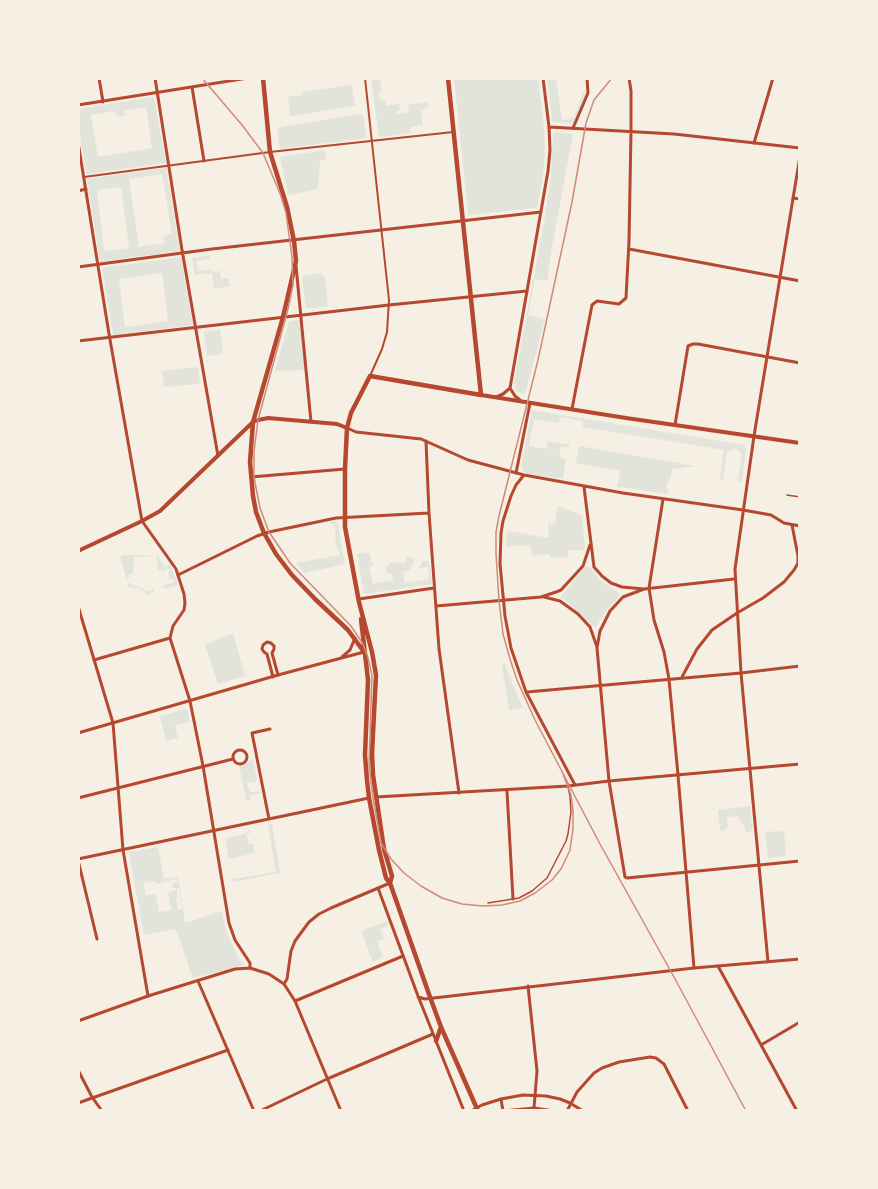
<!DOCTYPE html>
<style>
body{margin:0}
#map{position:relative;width:878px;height:1189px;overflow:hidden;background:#f6efe4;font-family:"Sofia Sans Condensed",sans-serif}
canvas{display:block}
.frame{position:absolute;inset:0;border:80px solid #f6efe4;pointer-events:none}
</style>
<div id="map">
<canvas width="878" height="1189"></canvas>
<div class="frame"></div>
</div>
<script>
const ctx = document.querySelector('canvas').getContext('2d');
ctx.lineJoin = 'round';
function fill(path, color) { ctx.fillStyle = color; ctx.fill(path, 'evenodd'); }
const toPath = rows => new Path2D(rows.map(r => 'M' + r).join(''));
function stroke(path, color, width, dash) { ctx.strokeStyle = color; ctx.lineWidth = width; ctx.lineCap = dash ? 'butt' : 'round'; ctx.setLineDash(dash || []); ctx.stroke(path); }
fill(toPath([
 [371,78,380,78,382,91,379,92,380,100,385,99,386,106,404,103,399,105,400,111,397,111,397,114,409,112,408,105,428,102,428,108,425,108,425,110,421,111,423,125,410,127,411,133,379,137],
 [454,78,538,78,544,128,545,154,543,176,537,208,469,215,468,213],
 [547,78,556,78,562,120,574,118,583,93,587,93,573,124,554,122,552,120],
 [352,85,355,106,290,116,288,97,302,95,302,92],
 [154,97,166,163,86,174,78,122,78,109],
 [146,107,152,148,98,157,91,115,115,111,117,117,125,116,124,111],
 [360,114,363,116,367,138,280,149,277,129,279,129,281,127],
 [553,132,573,134,552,247,547,281,535,279,528,315,545,319,525,395,516,391,514,382,544,222,551,174],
 [325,150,326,160,320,161,318,189,288,195,280,157],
 [166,168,180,251,100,262,87,179],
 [162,174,172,234,163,236,164,243,139,247,129,179],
 [121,187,129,248,104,251,97,190],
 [210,255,210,259,196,261,198,271,211,269,212,272,220,271,221,279,229,278,230,286,214,289,212,273,195,275,192,258],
 [181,257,193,325,113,335,102,268],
 [162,273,168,321,125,327,119,279],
 [322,273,322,276,325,276,328,306,306,309,302,276],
 [300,320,305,370,275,371,289,321],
 [220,329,223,354,207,356,204,332],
 [198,367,200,384,164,387,162,371],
 [532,410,744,445,746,448,742,481,738,481,742,453,739,452,739,450,732,449,732,451,727,451,723,480,720,479,724,450,583,427,583,421,560,417,559,423,534,419,529,446,546,449,548,441,570,445,569,447,561,446,559,457,566,459,563,479,527,474,523,471,521,467],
 [579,446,695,466,672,469,671,476,666,487,669,492,668,494,620,487,617,488,620,471,576,463],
 [557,506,582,515,585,550,568,550,568,558,550,557,550,554,532,556,530,545,505,547,508,531,549,538,548,523,555,524],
 [335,521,338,523,345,564,304,573,296,563,340,555,339,550,337,550,335,538,336,538,334,524,331,524,330,522],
 [369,552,373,566,369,567,373,584,393,580,392,574,388,574,385,567,389,566,389,563,397,562,397,563,406,562,406,557,412,557,413,561,415,561,410,570,403,572,405,583,429,579,428,567,418,569,423,561,429,561,432,584,364,594,357,554],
 [124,555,157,555,165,567,170,564,178,585,164,589,163,585,174,583,174,579,169,579,168,573,170,570,168,568,165,571,158,570,156,555,138,557,137,555,133,559,134,565,133,574,129,574,127,582,150,592,153,589,154,592,146,595,144,590,140,591,139,588,134,589,133,587,129,588,120,556],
 [587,566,591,568,599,579,607,585,620,593,619,597,607,610,596,627,593,626,574,608,561,597,562,595,584,568],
 [233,633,245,676,218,684,205,645],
 [505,664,510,678,523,708,509,710,502,665],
 [185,709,188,711,190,722,175,725,178,738,166,741,160,716],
 [253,758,257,781,247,783,248,787,250,792,259,791,260,794,252,795,249,796,250,800,246,800,239,765,246,764],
 [750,806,753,831,746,832,744,825,740,821,739,816,727,817,728,827,726,828,726,830,720,831,718,810],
 [272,824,280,873,233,882,225,838,245,834,250,828,250,833,247,834,248,844,253,844,255,853,229,859,233,879,276,872,268,825],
 [784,831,786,856,768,858,765,832],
 [158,847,164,879,178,877,185,923,222,911,225,927,231,942,238,958,245,965,193,978,176,929,144,935,129,852],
 [177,879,178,882,172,883,173,888,179,888,182,909,178,910,176,898,178,897,177,889,168,893,171,910,159,912,156,896,154,894,146,896,143,883,155,881,156,884],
 [387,921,389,925,380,929,384,939,377,942,383,957,373,962,361,931]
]), '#e2e4dc');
stroke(toPath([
 [787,495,800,497],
 [488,903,519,898,532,891,547,878,566,841,568,834,571,812,570,796,568,787]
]), '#b5482f', 1.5);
stroke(toPath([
 [365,78,389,300,387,332,382,349,370,376],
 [84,177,270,152,453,132]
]), '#b5482f', 2);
stroke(toPath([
 [99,78,103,102],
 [155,78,182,250,218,456],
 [192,87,204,161],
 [78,105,248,78],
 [573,128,588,93,587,78],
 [754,143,773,78],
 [78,191,86,189],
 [793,198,800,199],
 [296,266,311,422],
 [78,267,212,249,541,212],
 [78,341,389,305,527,291],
 [675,425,688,346,693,344,698,344,800,363],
 [347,428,356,432,421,439,468,460,524,475,623,493,743,510],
 [426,441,429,513,439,649,459,793],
 [516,473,530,403],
 [524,475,516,485,511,496,503,521,501,533,500,564,505,616,511,648,526,692,575,785],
 [251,477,345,469],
 [584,487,594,567,602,576,611,583,622,587,644,589,734,579],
 [663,499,649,588,654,620,664,652,669,679,678,775,694,968],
 [178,575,257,536,269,532,336,518,429,513],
 [644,589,623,597,610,611,600,631,597,648,609,781,625,877,627,878,800,861],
 [544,597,560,601,578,614,590,627,597,647],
 [359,599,434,588],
 [436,606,541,597,556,592,561,590,583,566,590,545],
 [94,660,170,638],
 [273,677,267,654,264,652,262,649,263,645,267,642,271,643,274,646,274,649,272,653,278,675],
 [682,677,697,649,712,630,737,613,763,598,784,582,794,570,798,563,798,556,792,525],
 [527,692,741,673,800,666],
 '233 757a7 7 0 1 1 14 0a7 7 0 1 1-14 0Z',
 [507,791,513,899],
 [376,797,568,786,609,781,800,764],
 [78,798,233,759],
 [269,819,252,733,270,729],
 [78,859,369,798],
 [78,860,97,939],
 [718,966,797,1111],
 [528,986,537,1071,534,1108],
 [295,1001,403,956],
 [78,1021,148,996],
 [761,1045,800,1022],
 [78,1070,92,1097,102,1111],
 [501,1099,503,1111],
 [78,1103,228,1050],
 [260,1111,327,1079,433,1034],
 [567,1111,577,1092,594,1073,602,1068,619,1062,650,1057,656,1058,664,1064,688,1111]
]), '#b5482f', 3);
stroke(toPath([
 [549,127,674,134,800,148],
 [78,142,109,334,142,521,176,569,184,594,185,603,184,610,173,626,170,638,190,701,203,766,229,923,235,940,250,963,250,968],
 [629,249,800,281],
 [510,388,515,396,520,400],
 [496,397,503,394,510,388,548,171,550,150,549,127,543,78],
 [572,409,592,305,597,301,619,304,626,298,629,241,631,131,631,91,629,78],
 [743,510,771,515,784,523,800,526],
 [78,606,113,723,123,850,148,996,235,969,250,968,269,974,284,984,295,1001,341,1111],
 [342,657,350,650,355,638],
 [78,733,278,675,364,652],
 [378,888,418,996,464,1111],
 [768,962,741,673,735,569,754,436,800,156],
 [198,981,254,1111],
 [284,984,287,979,291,951,295,941,309,922,319,914,331,908,390,883],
 [418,997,425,999,694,968,800,959],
 [471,1111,482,1105,501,1099,523,1095,546,1096,560,1099,570,1103,583,1111],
 [503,1111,534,1108,554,1111]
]), '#b5482f', 3);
stroke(toPath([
 [481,395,626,418,800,443],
 [78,551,142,521,160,511,253,422,258,420,268,418,337,424,347,428]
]), '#b5482f', 4);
stroke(toPath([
 [263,78,270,152,287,207,294,241,296,261,283,317,253,422,250,462,253,496,256,512,264,533,276,554,292,575,315,599,348,630,364,652],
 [361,619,368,680,365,755,367,780,369,798,379,850,386,878,390,883,430,997,441,1027,478,1111],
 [390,883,392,876,384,849,373,775,372,753,376,675,372,652,359,602,345,527,345,469,347,428,351,413,370,376,481,395,448,78],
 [436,1041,441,1027]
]), '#b5482f', 4.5);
stroke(toPath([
 [202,78,242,125,263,153,281,196,286,213,292,257,293,285,288,309,258,420,254,451,254,477,260,508,269,532,290,563,351,626,363,644,368,658,372,675,369,765,373,798,381,843,391,859,404,873,421,886,442,898,462,904,483,906,502,905,520,901,535,893,552,880,561,869,570,850,573,829,573,810,571,795,563,774],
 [612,78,594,100,586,123,572,202,538,360,499,516,496,532,496,554,499,601,503,634,510,659,517,680,535,720,600,844,674,977,746,1111]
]), '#cf8b77', 1.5);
</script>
